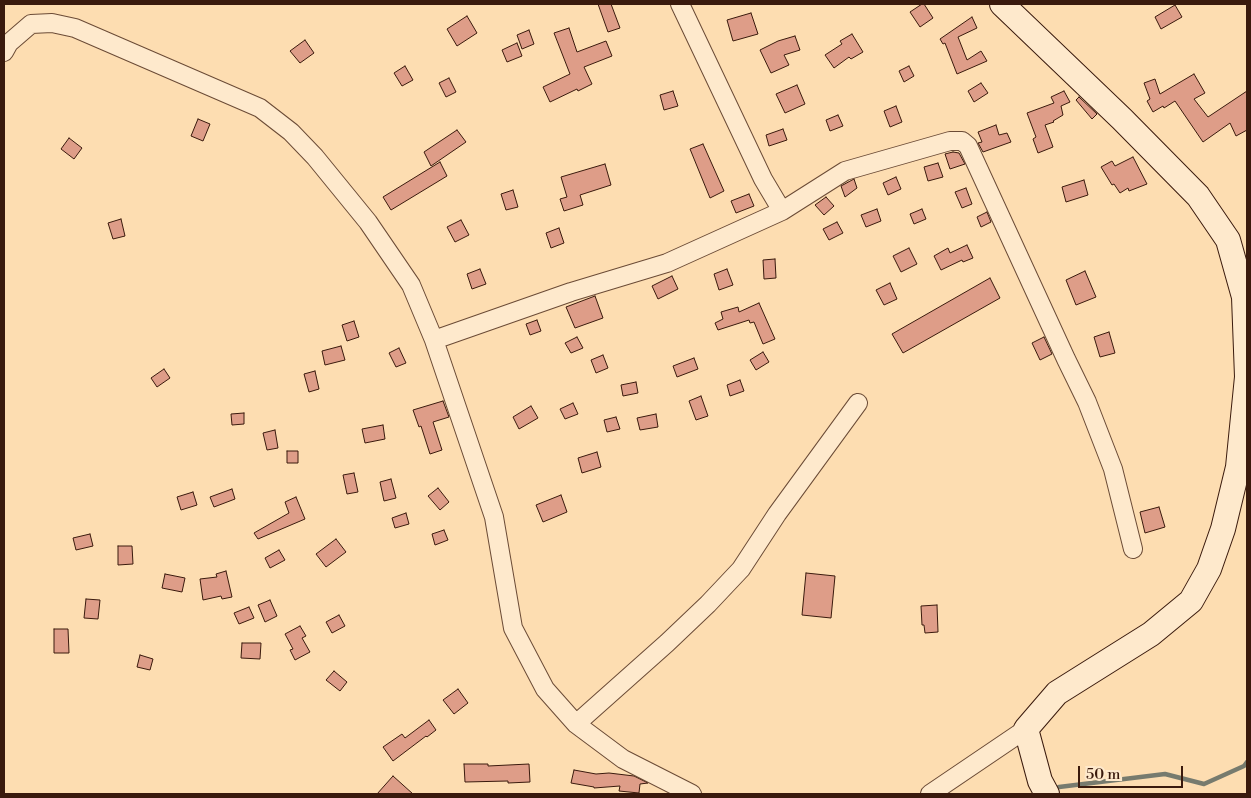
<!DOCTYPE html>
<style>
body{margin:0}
#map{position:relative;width:1251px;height:798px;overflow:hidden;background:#fdddb1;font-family:"Libre Bodoni",serif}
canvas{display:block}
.frame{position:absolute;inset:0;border:5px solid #3a1a0d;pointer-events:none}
.scale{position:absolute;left:1078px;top:766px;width:105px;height:22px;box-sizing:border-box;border:2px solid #3a1a0d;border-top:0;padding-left:6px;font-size:15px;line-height:18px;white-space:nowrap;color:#3a1a0d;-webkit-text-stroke:4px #fee9cc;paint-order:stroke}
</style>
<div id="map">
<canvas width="1251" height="798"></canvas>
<div class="frame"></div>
<div class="scale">50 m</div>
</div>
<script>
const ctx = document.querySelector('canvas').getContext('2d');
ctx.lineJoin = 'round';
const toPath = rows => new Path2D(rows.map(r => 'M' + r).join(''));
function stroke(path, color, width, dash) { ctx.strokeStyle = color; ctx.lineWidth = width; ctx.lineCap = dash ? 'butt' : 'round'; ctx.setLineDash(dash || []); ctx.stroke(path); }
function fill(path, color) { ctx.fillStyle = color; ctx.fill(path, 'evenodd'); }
stroke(toPath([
 [1052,791,1059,787,1165,774,1204,784,1244,766,1247,762]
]), '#777b6e', 4.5);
const building = toPath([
 [598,4,611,4,620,28,608,32,598,4],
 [922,4,924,4,933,18,920,27,910,12,922,4],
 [1175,5,1182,17,1161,29,1155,17,1175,5],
 [751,13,758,34,733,41,727,20,751,13],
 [467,16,477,33,457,46,447,29,467,16],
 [972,17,977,28,958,37,967,60,981,51,987,61,957,74,945,43,943,44,940,39,972,17],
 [569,28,577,52,606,41,612,56,584,67,592,84,578,91,577,89,550,102,543,87,570,74,554,33,569,28],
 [529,30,534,44,522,49,517,35,529,30],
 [852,34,863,52,851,59,849,57,834,68,825,55,842,44,840,41,852,34],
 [795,36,800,50,784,55,789,65,771,73,760,50,778,41,795,36],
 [305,40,314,53,300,63,290,51,305,40],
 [517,43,522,56,507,62,502,50,517,43],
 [405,66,413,80,402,86,394,73,405,66],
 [909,66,914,76,904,82,899,71,909,66],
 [1194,74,1205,93,1194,99,1208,117,1247,91,1247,130,1236,136,1230,123,1203,142,1175,101,1164,108,1163,106,1153,112,1147,101,1150,99,1144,83,1155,79,1160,94,1194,74],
 [449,78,456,92,446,97,439,83,449,78],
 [981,83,988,93,974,102,968,91,981,83],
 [797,85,805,104,785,113,776,94,797,85],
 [673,91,678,106,664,110,660,95,673,91],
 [1064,91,1070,102,1061,106,1063,115,1053,121,1054,122,1045,125,1053,147,1038,153,1033,139,1036,137,1027,113,1054,103,1051,97,1064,91],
 [1079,97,1097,114,1092,119,1076,100,1079,97],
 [896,106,902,122,890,127,884,111,896,106],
 [838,115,843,126,830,131,826,120,838,115],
 [198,119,210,124,203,141,191,136,198,119],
 [996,125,999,135,1007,133,1011,142,983,152,978,143,982,142,978,132,996,125],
 [783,129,787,140,769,146,766,135,783,129],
 [457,130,466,142,431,166,424,152,457,130],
 [69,138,82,148,74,159,61,149,69,138],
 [703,144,724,191,710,198,690,149,703,144],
 [953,152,959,153,965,164,950,169,945,154,953,152],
 [1133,157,1147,184,1129,191,1128,188,1120,193,1114,184,1112,185,1101,167,1112,161,1115,166,1133,157],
 [440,162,447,176,391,210,383,197,440,162],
 [938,163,943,177,928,181,924,167,938,163],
 [605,164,611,185,580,195,583,205,564,211,560,199,567,197,561,177,605,164],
 [896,177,901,189,888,195,883,183,896,177],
 [854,179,857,188,845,197,841,186,854,179],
 [1084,180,1088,195,1066,202,1062,187,1084,180],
 [966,188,972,204,962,208,955,192,966,188],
 [513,190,518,207,506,210,501,194,513,190],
 [749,194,754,206,736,213,731,201,749,194],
 [826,197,834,206,824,215,815,205,826,197],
 [877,209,881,221,866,227,861,215,877,209],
 [922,209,926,219,914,224,910,214,922,209],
 [987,212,991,222,981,227,977,217,987,212],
 [121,219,125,236,113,239,108,223,121,219],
 [461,220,469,235,455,242,447,227,461,220],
 [837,222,843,233,829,240,823,229,837,222],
 [559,228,564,243,551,248,546,233,559,228],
 [967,245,973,258,963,262,962,260,941,270,934,256,948,248,950,253,967,245],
 [909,248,917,264,901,272,893,256,909,248],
 [775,259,776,278,764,279,763,260,775,259],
 [480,269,486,284,472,289,467,274,480,269],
 [727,269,733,285,719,290,714,274,727,269],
 [1085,271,1096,297,1076,305,1066,280,1085,271],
 [672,276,678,289,658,299,652,286,672,276],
 [990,278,1000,298,903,353,892,334,990,278],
 [890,283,897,299,884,305,876,290,890,283],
 [595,296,603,318,575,328,566,307,595,296],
 [759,303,775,339,763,344,754,322,750,323,749,320,718,330,715,323,723,319,721,312,738,307,739,312,759,303],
 [537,320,541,331,530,335,526,324,537,320],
 [354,321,359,337,347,341,342,325,354,321],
 [1109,332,1115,353,1100,357,1094,337,1109,332],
 [577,337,583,348,571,353,565,343,577,337],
 [1044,337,1052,354,1040,360,1032,343,1044,337],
 [341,346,345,360,325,365,322,351,341,346],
 [399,348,406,363,396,367,389,353,399,348],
 [763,352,769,362,756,370,750,360,763,352],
 [603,355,608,368,596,373,591,360,603,355],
 [694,358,698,369,677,377,673,366,694,358],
 [164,369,170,378,157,387,151,378,164,369],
 [315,371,319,389,309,392,304,374,315,371],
 [740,380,744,391,730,396,727,385,740,380],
 [636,382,638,393,623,396,621,385,636,382],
 [701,396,708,416,696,420,689,401,701,396],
 [443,401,449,417,433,422,442,450,430,454,421,426,419,427,413,410,443,401],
 [573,403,578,414,565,419,560,409,573,403],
 [531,406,538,418,519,429,513,417,531,406],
 [244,413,244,424,232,425,231,414,244,413],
 [656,414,658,427,640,430,637,418,656,414],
 [616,417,620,429,607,432,604,420,616,417],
 [383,425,385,439,365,443,362,429,383,425],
 [275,430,278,448,267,450,263,433,275,430],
 [287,451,298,451,298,463,287,463,287,451],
 [597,452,601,467,582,473,578,458,597,452],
 [354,473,358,492,347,494,343,475,354,473],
 [391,479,396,498,384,501,380,482,391,479],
 [438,488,449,502,440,510,428,496,438,488],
 [232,489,235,499,214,507,210,497,232,489],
 [193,492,197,505,181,510,177,497,193,492],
 [561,495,567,512,543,522,536,505,561,495],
 [296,497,305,519,258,539,254,533,289,513,285,502,296,497],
 [1159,507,1165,527,1145,533,1140,512,1159,507],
 [406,513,409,524,395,528,392,518,406,513],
 [444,530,448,540,435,545,432,534,444,530],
 [90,534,93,546,76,550,73,538,90,534],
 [336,539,346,552,326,567,316,554,336,539],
 [118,546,132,546,133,564,118,565,118,546],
 [279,550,285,560,270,568,265,558,279,550],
 [226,571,232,597,222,599,221,596,203,600,200,579,217,577,216,574,226,571],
 [806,573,835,576,831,618,802,615,806,573],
 [165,574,185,578,182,592,162,588,165,574],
 [86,599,100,600,98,619,84,618,86,599],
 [270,600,277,616,265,622,258,605,270,600],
 [937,605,938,632,925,633,924,625,922,625,921,606,937,605],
 [249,607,254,618,239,624,234,613,249,607],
 [339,615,345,626,332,633,326,622,339,615],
 [300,626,306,636,302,638,310,652,295,660,290,650,293,649,285,634,300,626],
 [54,629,68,629,69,653,54,653,54,629],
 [242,643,261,643,260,659,241,658,242,643],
 [140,655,153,659,150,670,137,667,140,655],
 [334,671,347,682,340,691,326,680,334,671],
 [458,689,468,703,454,714,443,700,458,689],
 [429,720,436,730,427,737,426,736,393,761,383,747,402,734,405,738,429,720],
 [464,764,488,764,488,766,529,764,530,782,508,783,508,781,465,782,464,764],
 [574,770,596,774,609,773,634,776,648,783,640,784,639,793,619,791,620,786,594,788,594,787,571,783,574,770],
 [393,776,413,794,377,794,393,776]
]);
fill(building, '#de9d88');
stroke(building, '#3a1a0d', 1);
const street = toPath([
 [680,4,763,179,782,211],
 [4,52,9,43,31,24,52,23,75,28,260,108,291,132,315,157,368,222,411,285,434,340,494,517,513,628,545,689,576,724,623,759,692,794],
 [434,340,571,292,667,263,782,211,845,171,950,141,962,141,968,146,1066,359,1087,402,1113,469,1133,549],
 [576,724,667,643,708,604,741,569,777,514,858,403],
 [930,794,1026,729]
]);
const secondary = toPath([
 [1002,4,1122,119,1198,196,1228,240,1244,297,1247,377,1238,467,1223,529,1209,569,1191,601,1151,634,1057,693,1026,729,1040,781,1047,794]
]);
stroke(street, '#6b4b36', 20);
stroke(secondary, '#3a1a0d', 26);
stroke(street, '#fee9cc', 18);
stroke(secondary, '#fee9cc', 24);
</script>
